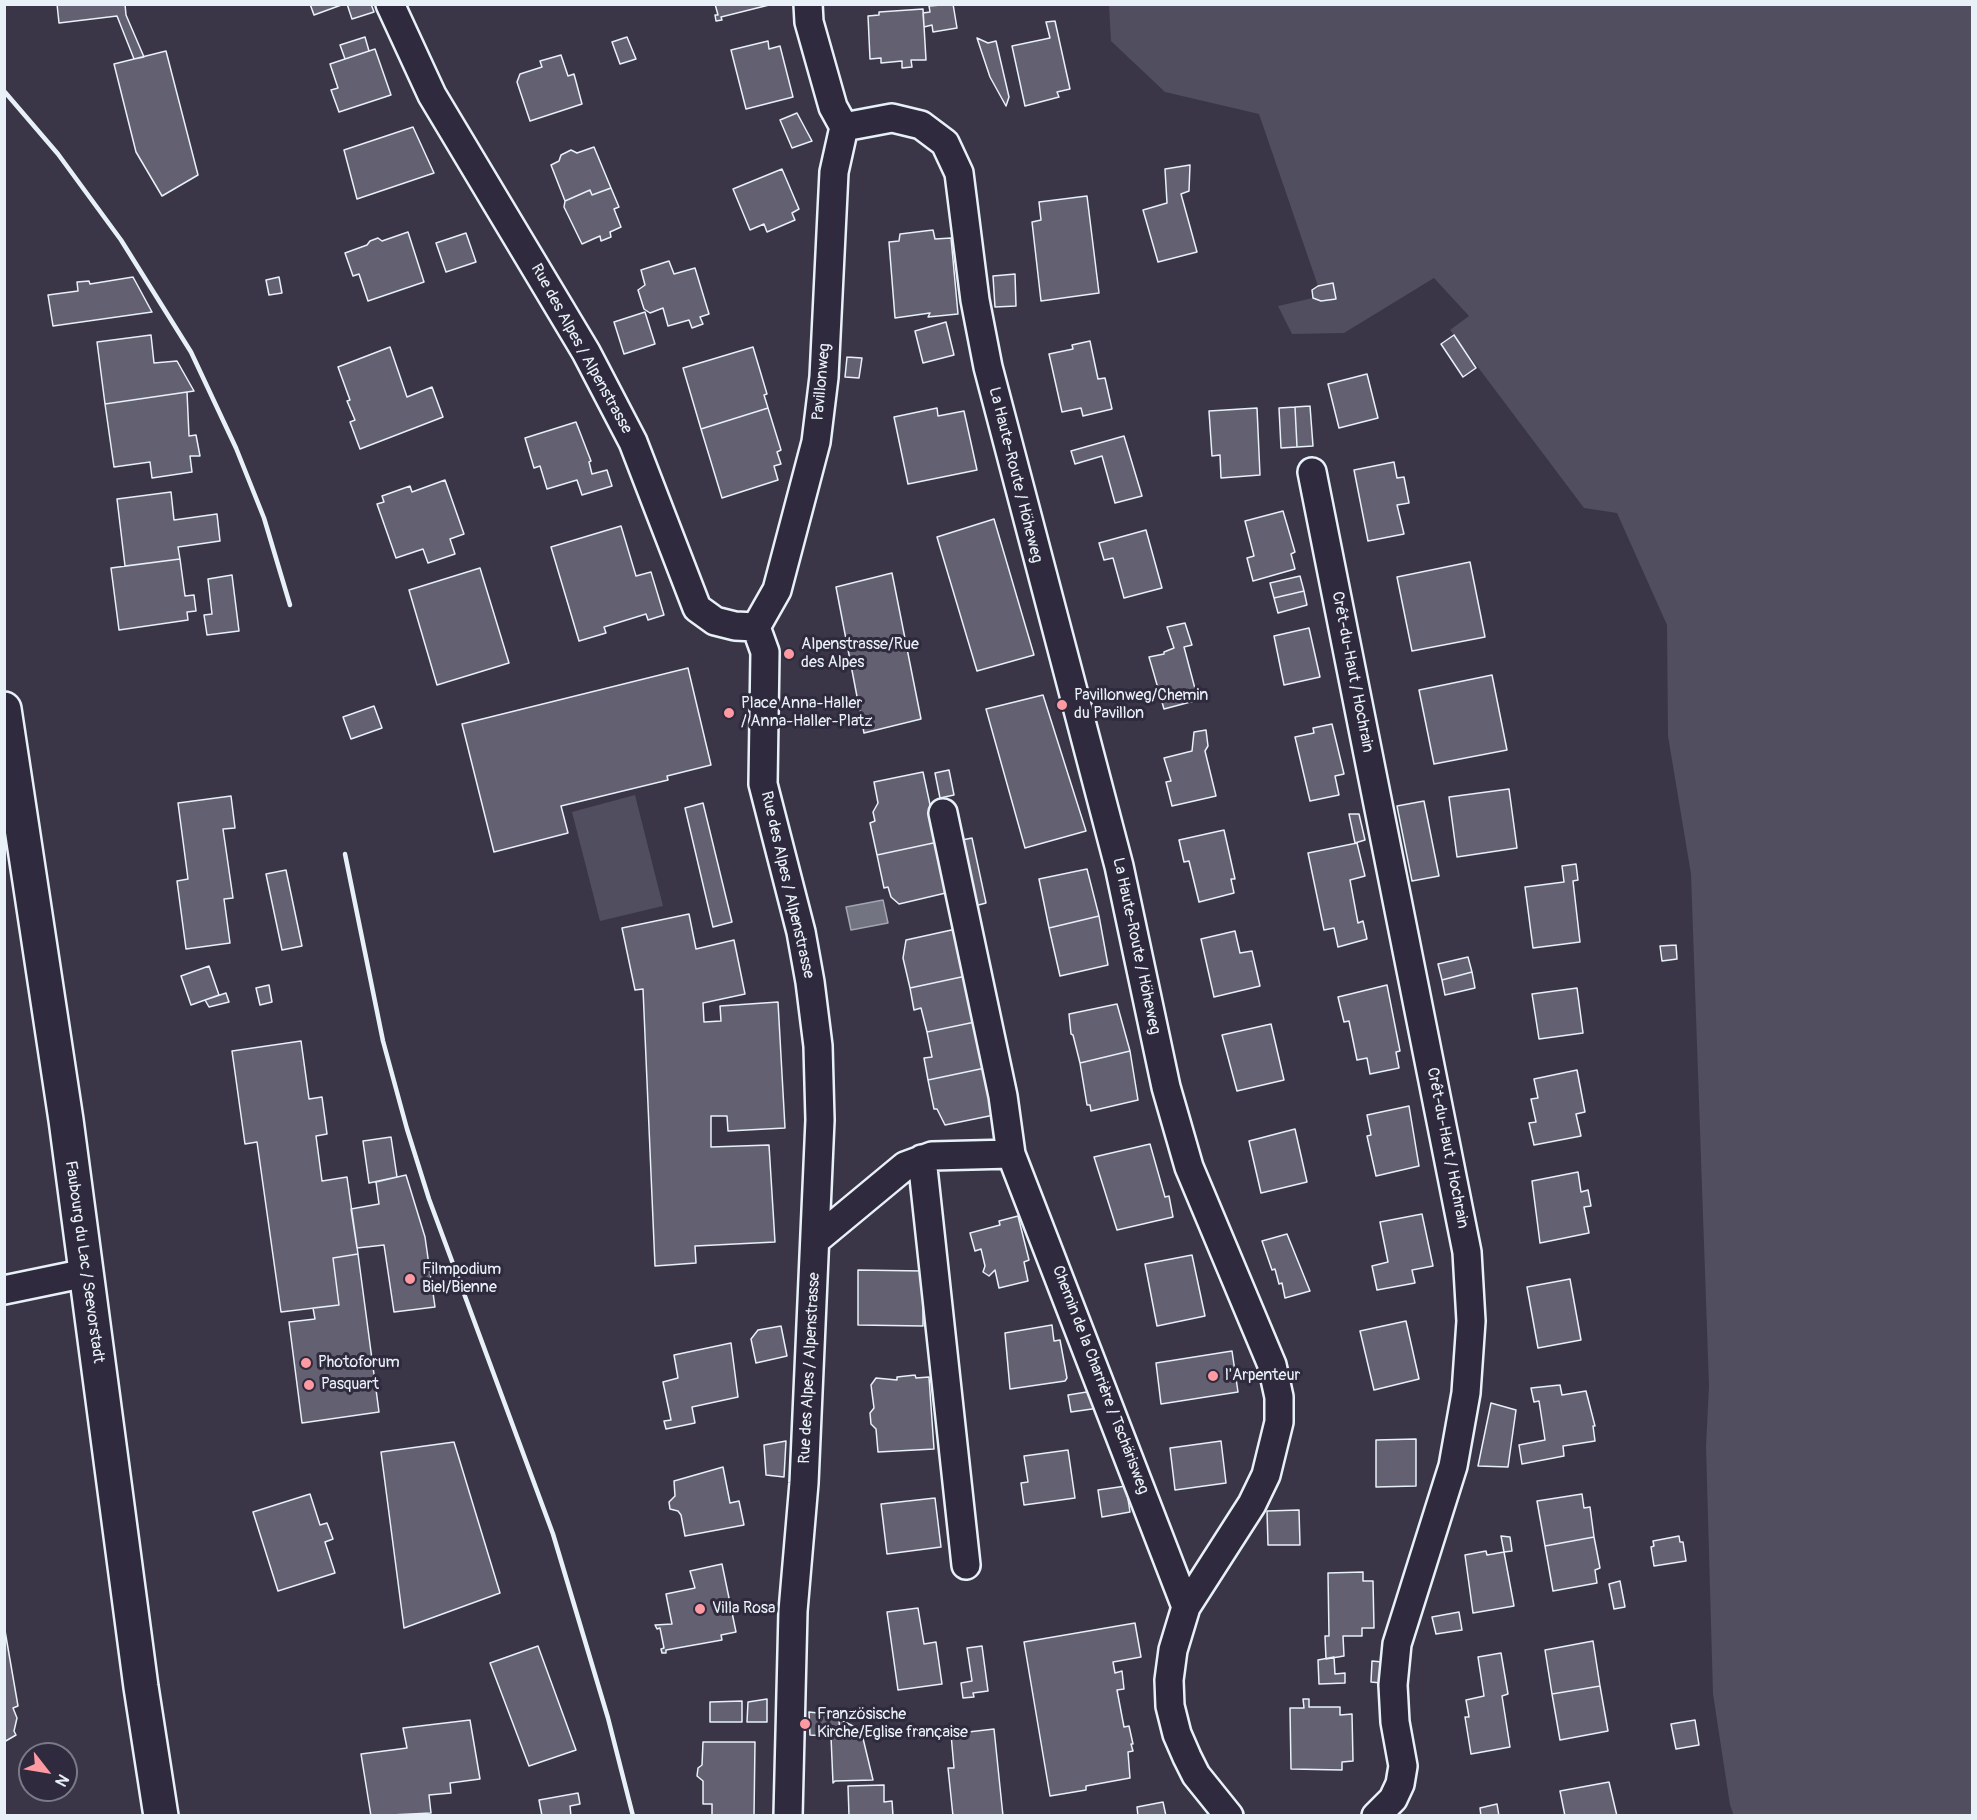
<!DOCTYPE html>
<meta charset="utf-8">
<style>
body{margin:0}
#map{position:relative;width:1977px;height:1820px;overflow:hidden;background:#3a3648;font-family:Pangolin,sans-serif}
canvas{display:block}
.frame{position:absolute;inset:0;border:6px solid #e8f1f8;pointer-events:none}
.north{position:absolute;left:18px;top:1742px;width:60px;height:60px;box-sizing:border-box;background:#2f2a3d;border:2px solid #797a88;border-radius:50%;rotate:121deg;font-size:16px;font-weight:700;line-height:24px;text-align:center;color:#e8f1f8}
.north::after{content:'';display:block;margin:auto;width:21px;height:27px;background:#ff9aa2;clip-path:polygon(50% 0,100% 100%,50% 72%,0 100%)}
</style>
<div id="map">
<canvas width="1977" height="1820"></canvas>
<div class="frame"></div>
<div class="north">N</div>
</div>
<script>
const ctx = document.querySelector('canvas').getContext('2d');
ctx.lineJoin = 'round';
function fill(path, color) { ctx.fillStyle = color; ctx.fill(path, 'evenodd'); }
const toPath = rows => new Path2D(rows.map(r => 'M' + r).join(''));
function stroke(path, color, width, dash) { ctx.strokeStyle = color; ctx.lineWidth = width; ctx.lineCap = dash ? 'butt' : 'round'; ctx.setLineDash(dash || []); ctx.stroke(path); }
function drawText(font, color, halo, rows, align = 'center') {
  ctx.font = font + ' Pangolin,sans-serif'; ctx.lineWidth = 6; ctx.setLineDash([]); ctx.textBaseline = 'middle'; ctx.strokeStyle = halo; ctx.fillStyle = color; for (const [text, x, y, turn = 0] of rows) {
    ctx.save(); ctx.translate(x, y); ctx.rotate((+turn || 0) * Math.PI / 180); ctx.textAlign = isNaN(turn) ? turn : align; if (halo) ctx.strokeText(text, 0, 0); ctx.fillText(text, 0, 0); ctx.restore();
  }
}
fill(toPath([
 [1109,5,1972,5,1972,1815,1734,1816,1730,1805,1713,1694,1706,1446,1709,1386,1691,874,1668,736,1667,625,1617,513,1584,508,1450,330,1469,316,1434,278,1344,333,1292,334,1278,306,1313,298,1312,290,1318,286,1259,114,1165,92,1111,41],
 [635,795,663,906,600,921,572,812]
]), '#504e5f');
const water = toPath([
 [883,900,888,923,851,930,846,907,883,900]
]);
fill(water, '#737482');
stroke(water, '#a2a6b1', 1.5);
const building = toPath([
 [57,4,125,4,126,15,144,57,134,59,117,16,59,23,57,4],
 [310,4,344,4,314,15,310,4],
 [347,4,371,4,374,12,352,19,347,4],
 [715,4,769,4,769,5,721,17,722,20,716,21,715,15,718,15,715,4],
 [953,4,957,28,933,32,932,25,924,27,923,13,930,12,929,6,953,4],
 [923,9,926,60,911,60,912,67,902,68,902,61,881,63,881,58,870,59,868,16,879,15,879,12,923,9],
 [1055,21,1070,89,1057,92,1059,97,1025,106,1012,46,1050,38,1046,22,1055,21],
 [365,37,369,51,345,59,340,45,365,37],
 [627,37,636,59,620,64,612,42,627,37],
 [977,38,988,43,996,41,1009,97,1006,106,990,77,977,38],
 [768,41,769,49,780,46,793,97,746,109,731,50,768,41],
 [375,49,391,95,339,112,331,90,338,88,330,64,375,49],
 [166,51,198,175,162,196,136,152,114,64,166,51],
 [561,55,568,76,574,74,582,104,530,121,517,82,520,74,542,67,540,61,561,55],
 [797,113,812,141,792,148,780,120,797,113],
 [413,127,434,173,357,199,344,150,413,127],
 [594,147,611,188,592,195,590,190,565,201,551,165,559,161,561,155,571,150,577,153,594,147],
 [1190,165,1189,191,1181,194,1197,252,1158,262,1143,210,1167,203,1165,169,1190,165],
 [782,169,799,209,792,213,795,220,767,232,764,224,750,230,733,189,782,169],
 [611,188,619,207,614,209,621,227,610,232,611,237,601,241,600,236,582,244,564,207,565,201,590,190,592,195,611,188],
 [1087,196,1099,293,1041,301,1032,222,1041,220,1039,202,1087,196],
 [933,230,935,239,951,238,958,314,928,317,930,313,895,318,889,242,899,241,900,234,933,230],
 [408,232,424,282,368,301,359,274,353,276,345,253,367,245,370,241,378,238,382,241,408,232],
 [466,233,476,262,446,272,436,243,466,233],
 [669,261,674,274,695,268,709,314,700,317,703,324,692,328,689,320,668,326,663,308,650,313,644,309,638,290,645,285,641,270,669,261],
 [1015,274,1016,306,995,307,993,276,1015,274],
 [133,277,152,312,53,326,48,295,78,291,77,282,89,281,90,284,133,277],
 [279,277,282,293,269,295,266,280,279,277],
 [1333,283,1336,299,1321,301,1313,298,1312,290,1318,286,1333,283],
 [645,312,655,344,624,354,614,322,645,312],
 [946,322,954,355,923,363,915,331,946,322],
 [151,335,154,363,177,361,194,391,105,404,97,342,151,335],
 [1454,335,1476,368,1463,377,1441,344,1454,335],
 [1090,341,1098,379,1105,378,1112,409,1083,416,1081,408,1062,412,1049,354,1073,349,1072,345,1090,341],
 [390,347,407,397,432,387,443,417,360,449,350,422,355,420,347,401,350,400,338,367,390,347],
 [753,347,767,394,764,395,768,408,701,429,683,368,753,347],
 [847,357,862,358,859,378,845,377,847,357],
 [1367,374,1378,418,1339,428,1328,384,1367,374],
 [187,392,189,436,196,435,200,456,190,456,192,472,152,478,150,462,114,467,105,404,187,392],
 [1310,406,1313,446,1297,447,1295,407,1310,406],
 [1295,407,1297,447,1281,448,1279,408,1295,407],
 [768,408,781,450,777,452,781,464,774,466,778,480,722,498,701,429,768,408],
 [937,408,938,416,964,411,977,470,908,484,894,417,937,408],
 [1257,408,1260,475,1221,478,1220,455,1212,456,1209,411,1257,408],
 [576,422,591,461,589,462,592,474,607,470,612,486,582,495,577,480,547,489,540,466,534,468,525,438,576,422],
 [1124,436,1142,496,1115,503,1102,456,1075,464,1071,451,1124,436],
 [1394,462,1397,478,1404,477,1409,503,1397,505,1404,534,1368,541,1354,470,1394,462],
 [445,480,464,534,450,539,455,554,428,563,423,549,396,558,377,504,384,502,382,496,410,486,412,492,445,480],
 [171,492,174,520,217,514,220,541,178,547,180,559,125,566,117,499,171,492],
 [1283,511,1295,552,1291,554,1295,569,1253,581,1247,558,1254,556,1245,521,1283,511],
 [994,519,1034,655,977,671,937,537,994,519],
 [621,526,636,576,651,572,664,615,648,620,646,614,604,627,606,633,579,641,551,547,621,526],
 [1146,530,1162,588,1124,598,1113,558,1104,560,1099,543,1146,530],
 [180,559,185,596,194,595,196,611,187,612,188,620,119,630,111,568,180,559],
 [1470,562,1485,637,1412,651,1397,577,1470,562],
 [480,568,509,663,437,685,409,590,480,568],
 [892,573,921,719,864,733,836,587,892,573],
 [232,575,239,631,207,635,204,615,212,614,208,579,232,575],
 [1300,576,1304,591,1274,598,1270,583,1300,576],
 [1304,591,1307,605,1278,613,1274,598,1304,591],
 [1185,623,1192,645,1184,647,1198,700,1164,709,1149,657,1164,654,1164,652,1174,648,1167,627,1185,623],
 [1309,628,1320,677,1284,685,1274,636,1309,628],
 [688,668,711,765,667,776,668,780,561,806,568,833,494,852,462,724,688,668],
 [1492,675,1507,750,1434,764,1419,690,1492,675],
 [1043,695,1086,831,1025,848,986,709,1043,695],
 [374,706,382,728,351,739,343,717,374,706],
 [1332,724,1344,774,1335,776,1339,795,1310,801,1295,737,1314,733,1313,728,1332,724],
 [1206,730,1208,746,1205,751,1216,796,1172,806,1166,782,1171,781,1164,758,1192,751,1194,732,1206,730],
 [949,770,954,795,940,798,935,773,949,770],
 [923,772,938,842,877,855,870,823,875,821,873,812,878,803,874,782,923,772],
 [1509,789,1517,848,1457,857,1449,797,1509,789],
 [231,796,235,828,223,829,233,898,224,899,230,943,186,949,177,881,188,879,178,803,231,796],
 [1424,801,1439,876,1412,881,1397,806,1424,801],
 [703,803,732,922,713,927,685,808,703,803],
 [1349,814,1359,814,1365,840,1355,843,1349,814],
 [1224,830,1235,879,1231,879,1234,893,1199,902,1189,861,1184,862,1179,840,1224,830],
 [972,838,986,903,971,907,957,841,972,838],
 [938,842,950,892,899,904,891,897,888,887,884,888,877,855,938,842],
 [1357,843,1365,876,1350,880,1358,923,1363,921,1367,939,1338,947,1334,928,1324,930,1308,853,1357,843],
 [1576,864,1578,880,1573,881,1580,942,1533,948,1525,887,1564,882,1562,866,1576,864],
 [1087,869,1099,916,1049,928,1039,879,1087,869],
 [286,870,302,946,282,950,266,874,286,870],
 [689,914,696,949,734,940,745,994,703,1003,704,1022,721,1021,720,1006,778,1002,785,1128,728,1131,727,1116,711,1116,711,1147,769,1145,775,1242,695,1246,696,1263,655,1266,643,989,635,990,622,928,689,914],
 [1099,916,1108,965,1060,976,1049,928,1099,916],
 [956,929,966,976,910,988,903,958,906,940,956,929],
 [1235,931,1240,953,1252,951,1260,986,1214,997,1201,939,1235,931],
 [1676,945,1677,959,1662,961,1660,946,1676,945],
 [1468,957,1472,972,1442,980,1438,964,1468,957],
 [209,966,219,995,191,1005,181,976,209,966],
 [1472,972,1475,988,1445,995,1442,980,1472,972],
 [966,976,975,1022,927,1032,921,1008,914,1010,910,988,966,976],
 [269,985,272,1002,260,1005,256,988,269,985],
 [1387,985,1400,1051,1396,1052,1399,1068,1370,1074,1367,1058,1357,1060,1349,1021,1344,1022,1338,997,1387,985],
 [1577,988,1583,1033,1539,1039,1532,994,1577,988],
 [226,993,229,1002,209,1007,205,1000,226,993],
 [1117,1004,1130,1051,1080,1063,1073,1035,1071,1034,1069,1014,1117,1004],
 [975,1022,985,1068,928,1080,924,1058,932,1057,927,1032,975,1022],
 [1271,1024,1284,1080,1237,1091,1222,1035,1271,1024],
 [301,1041,309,1099,322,1097,327,1134,316,1136,322,1181,347,1177,358,1254,333,1258,339,1305,281,1312,257,1142,245,1144,232,1051,301,1041],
 [1130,1051,1138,1100,1091,1111,1090,1105,1087,1105,1080,1063,1130,1051],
 [985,1068,994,1115,945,1125,937,1109,934,1109,928,1080,985,1068],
 [1577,1070,1585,1112,1576,1114,1581,1136,1534,1145,1529,1123,1536,1122,1531,1099,1538,1098,1534,1079,1577,1070],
 [1409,1106,1419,1166,1376,1176,1367,1136,1371,1135,1367,1115,1409,1106],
 [1295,1129,1307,1182,1261,1193,1249,1141,1295,1129],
 [391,1137,397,1177,369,1183,363,1141,391,1137],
 [1150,1144,1165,1197,1169,1196,1173,1217,1117,1230,1094,1157,1150,1144],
 [1578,1172,1581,1192,1588,1190,1591,1206,1584,1207,1589,1233,1540,1243,1532,1181,1578,1172],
 [406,1175,425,1237,435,1307,394,1312,384,1245,357,1248,351,1209,379,1204,376,1182,406,1175],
 [1422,1214,1433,1266,1412,1270,1415,1283,1377,1290,1372,1266,1388,1262,1380,1222,1422,1214],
 [1018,1216,1029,1260,1024,1262,1028,1281,999,1288,995,1270,989,1276,983,1272,985,1266,981,1249,975,1251,970,1233,1000,1225,999,1221,1018,1216],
 [1287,1234,1310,1291,1285,1298,1282,1283,1279,1284,1275,1269,1272,1270,1262,1241,1287,1234],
 [358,1254,379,1412,302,1423,289,1322,315,1319,313,1308,339,1305,333,1258,358,1254],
 [1192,1255,1205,1316,1157,1326,1145,1264,1192,1255],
 [858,1270,923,1271,923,1326,858,1325,858,1270],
 [1570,1279,1581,1340,1538,1348,1527,1287,1570,1279],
 [1406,1321,1419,1379,1374,1390,1360,1331,1406,1321],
 [1052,1325,1054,1341,1060,1340,1067,1378,1065,1381,1010,1389,1005,1333,1052,1325],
 [781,1326,787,1356,756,1363,751,1339,758,1330,781,1326],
 [731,1343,738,1397,692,1407,695,1423,666,1429,664,1421,671,1420,663,1382,678,1378,674,1355,731,1343],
 [1232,1351,1238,1392,1161,1404,1156,1363,1232,1351],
 [915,1375,916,1378,929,1377,934,1449,878,1452,876,1429,871,1424,870,1413,874,1408,871,1385,876,1378,897,1380,897,1377,915,1375],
 [1560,1385,1562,1395,1586,1391,1595,1426,1593,1426,1595,1441,1563,1446,1564,1456,1522,1464,1519,1445,1545,1440,1539,1401,1534,1402,1531,1388,1560,1385],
 [1093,1391,1099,1408,1071,1412,1068,1395,1093,1391],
 [1491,1403,1516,1410,1508,1467,1478,1466,1491,1403],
 [1416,1439,1416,1486,1376,1487,1376,1440,1416,1439],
 [786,1441,784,1477,766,1475,764,1445,786,1441],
 [1221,1441,1226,1483,1175,1490,1170,1448,1221,1441],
 [454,1442,500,1593,404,1628,381,1452,454,1442],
 [1068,1450,1075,1498,1024,1505,1021,1483,1028,1482,1024,1456,1068,1450],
 [723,1467,730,1503,739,1501,744,1525,685,1536,681,1515,678,1511,670,1509,669,1502,675,1496,674,1481,723,1467],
 [1126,1486,1130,1512,1102,1517,1098,1490,1126,1486],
 [310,1494,320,1525,327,1523,333,1539,325,1542,335,1573,278,1591,253,1512,310,1494],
 [1582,1494,1584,1508,1590,1507,1594,1537,1545,1546,1537,1501,1582,1494],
 [935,1498,941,1547,887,1554,881,1504,935,1498],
 [1299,1510,1300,1545,1268,1545,1267,1511,1299,1510],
 [1501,1536,1510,1537,1512,1551,1504,1552,1501,1536],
 [1679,1536,1680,1542,1683,1542,1686,1561,1654,1566,1651,1547,1654,1546,1653,1541,1679,1536],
 [1594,1537,1600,1568,1595,1570,1597,1583,1553,1591,1545,1546,1594,1537],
 [1486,1551,1487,1555,1504,1552,1514,1606,1473,1613,1465,1555,1486,1551],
 [722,1564,736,1632,721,1635,722,1640,666,1650,666,1653,662,1653,661,1649,664,1648,660,1628,657,1629,655,1625,672,1624,666,1594,695,1588,690,1571,722,1564],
 [1363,1572,1363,1581,1373,1581,1374,1628,1362,1628,1362,1636,1343,1636,1344,1656,1326,1659,1325,1636,1329,1636,1328,1573,1363,1572],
 [1620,1581,1625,1607,1614,1609,1609,1584,1620,1581],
 [918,1608,924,1644,936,1642,942,1684,898,1690,887,1612,918,1608],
 [1459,1612,1462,1630,1436,1634,1432,1617,1459,1612],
 [1135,1623,1141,1657,1113,1662,1115,1673,1122,1671,1124,1689,1117,1690,1124,1727,1129,1726,1133,1744,1131,1744,1133,1751,1128,1752,1130,1778,1086,1786,1086,1790,1050,1796,1024,1642,1135,1623],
 [4,1625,18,1706,13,1708,17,1718,14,1731,16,1735,4,1742,4,1625],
 [1593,1641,1600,1686,1552,1694,1545,1650,1593,1641],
 [538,1646,576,1750,529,1766,490,1663,538,1646],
 [982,1646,988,1691,973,1693,974,1697,963,1698,961,1683,972,1681,967,1648,982,1646],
 [1501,1653,1508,1694,1502,1696,1510,1747,1471,1754,1465,1717,1469,1717,1466,1700,1484,1696,1478,1657,1501,1653],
 [1334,1657,1335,1674,1345,1673,1345,1683,1319,1684,1318,1660,1334,1657],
 [1372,1661,1382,1662,1381,1683,1371,1682,1372,1661],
 [1600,1686,1608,1731,1560,1740,1552,1694,1600,1686],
 [767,1699,767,1722,747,1722,748,1702,767,1699],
 [1303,1699,1309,1699,1309,1707,1340,1707,1340,1715,1352,1714,1353,1761,1342,1762,1342,1770,1291,1769,1290,1708,1304,1708,1303,1699],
 [742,1701,742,1722,710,1722,710,1702,742,1701],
 [809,1712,827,1714,839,1719,840,1737,810,1735,809,1712],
 [839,1719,861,1730,873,1780,835,1781,833,1783,831,1737,840,1737,839,1719],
 [470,1720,480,1779,450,1783,451,1793,429,1795,431,1813,371,1816,361,1754,407,1748,403,1728,470,1720],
 [1695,1720,1699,1745,1676,1749,1671,1724,1695,1720],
 [994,1729,1003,1816,953,1816,948,1768,954,1768,951,1734,994,1729],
 [703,1742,755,1742,754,1816,712,1816,712,1804,703,1804,703,1781,697,1776,698,1768,702,1765,703,1742],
 [1609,1782,1617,1816,1565,1816,1560,1791,1609,1782],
 [884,1785,884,1802,892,1801,893,1816,849,1816,848,1786,884,1785],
 [578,1793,580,1804,570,1806,571,1816,542,1816,539,1800,578,1793],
 [1163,1802,1166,1816,1138,1816,1137,1807,1163,1802],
 [1497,1804,1499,1816,1481,1816,1480,1808,1497,1804]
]);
fill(building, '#636171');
stroke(building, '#e8f1f8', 1.5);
const street = toPath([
 [390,4,432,95,586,352,633,442,697,608,715,621,735,626,756,627],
 [808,4,809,22,833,107,844,127],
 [844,127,892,118,921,125,945,143,959,173,975,300,988,367,1119,866,1166,1087,1189,1167,1272,1365,1279,1397,1279,1422,1266,1475,1252,1504,1186,1607,1173,1650,1169,1680,1170,1706,1177,1734,1187,1757,1196,1775,1229,1816],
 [1312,472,1467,1252,1471,1321,1466,1393,1453,1466,1397,1644,1393,1685,1395,1722,1403,1766,1400,1784,1393,1799,1376,1816],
 [756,627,765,652,763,784,801,932,810,982,818,1046,820,1120,804,1483,793,1611,788,1816],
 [756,627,777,590,816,442,824,377,834,172,844,127],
 [943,813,1003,1096,1011,1154],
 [922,1159,966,1565],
 [817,1239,905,1166,932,1156,1011,1154,1186,1607],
 [4,1290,86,1273]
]);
const primary = toPath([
 [4,709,66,1120,141,1687,161,1816]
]);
stroke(street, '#e8f1f8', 32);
stroke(primary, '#e8f1f8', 38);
stroke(street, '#2f2a3d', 27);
stroke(primary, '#2f2a3d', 33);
stroke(toPath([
 [4,91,58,154,121,240,191,352,236,448,264,518,290,605],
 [345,854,383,1041,407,1129,429,1199,553,1534,608,1718,633,1816]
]), '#e8f1f8', 4.5);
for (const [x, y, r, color] of [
 [789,654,6,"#ff9aa2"],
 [1062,705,6,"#ff9aa2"],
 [729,713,6,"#ff9aa2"],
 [410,1279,6,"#ff9aa2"],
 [306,1363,6,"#ff9aa2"],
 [1213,1376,6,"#ff9aa2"],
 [309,1385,6,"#ff9aa2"],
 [700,1609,6,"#ff9aa2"],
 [805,1724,6,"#ff9aa2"]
]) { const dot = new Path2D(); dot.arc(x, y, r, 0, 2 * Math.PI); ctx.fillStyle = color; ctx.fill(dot); stroke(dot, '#2f2a3d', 2); }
drawText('16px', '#e8f1f8', '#2f2a3d', [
 ["Rue des Alpes / Alpenstrasse",581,349,61],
 ["Pavillonweg",822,382,-85],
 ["La Haute-Route / Höheweg",1015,475,76],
 ["Crêt-du-Haut / Hochrain",1352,672,79],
 ["Rue des Alpes / Alpenstrasse",787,885,77],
 ["La Haute-Route / Höheweg",1136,946,78],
 ["Crêt-du-Haut / Hochrain",1447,1148,79],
 ["Faubourg du Lac / Seevorstadt",84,1262,82],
 ["Rue des Alpes / Alpenstrasse",810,1368,-87],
 ["Chemin de la Charrière / Tschärisweg",1100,1380,69]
]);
drawText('16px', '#e8f1f8', '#2f2a3d', [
 ["Alpenstrasse/Rue",801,645],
 ["des Alpes",801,663],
 ["Pavillonweg/Chemin",1074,696],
 ["du Pavillon",1074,714],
 ["Place Anna-Haller",741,704],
 ["/ Anna-Haller-Platz",741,722],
 ["Filmpodium",422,1270],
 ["Biel/Bienne",422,1288],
 ["Photoforum",318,1363],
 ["l'Arpenteur",1225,1376],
 ["Pasquart",321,1385],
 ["Villa Rosa",712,1609],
 ["Französische",817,1715],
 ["Kirche/Eglise française",817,1733]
], 'left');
</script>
